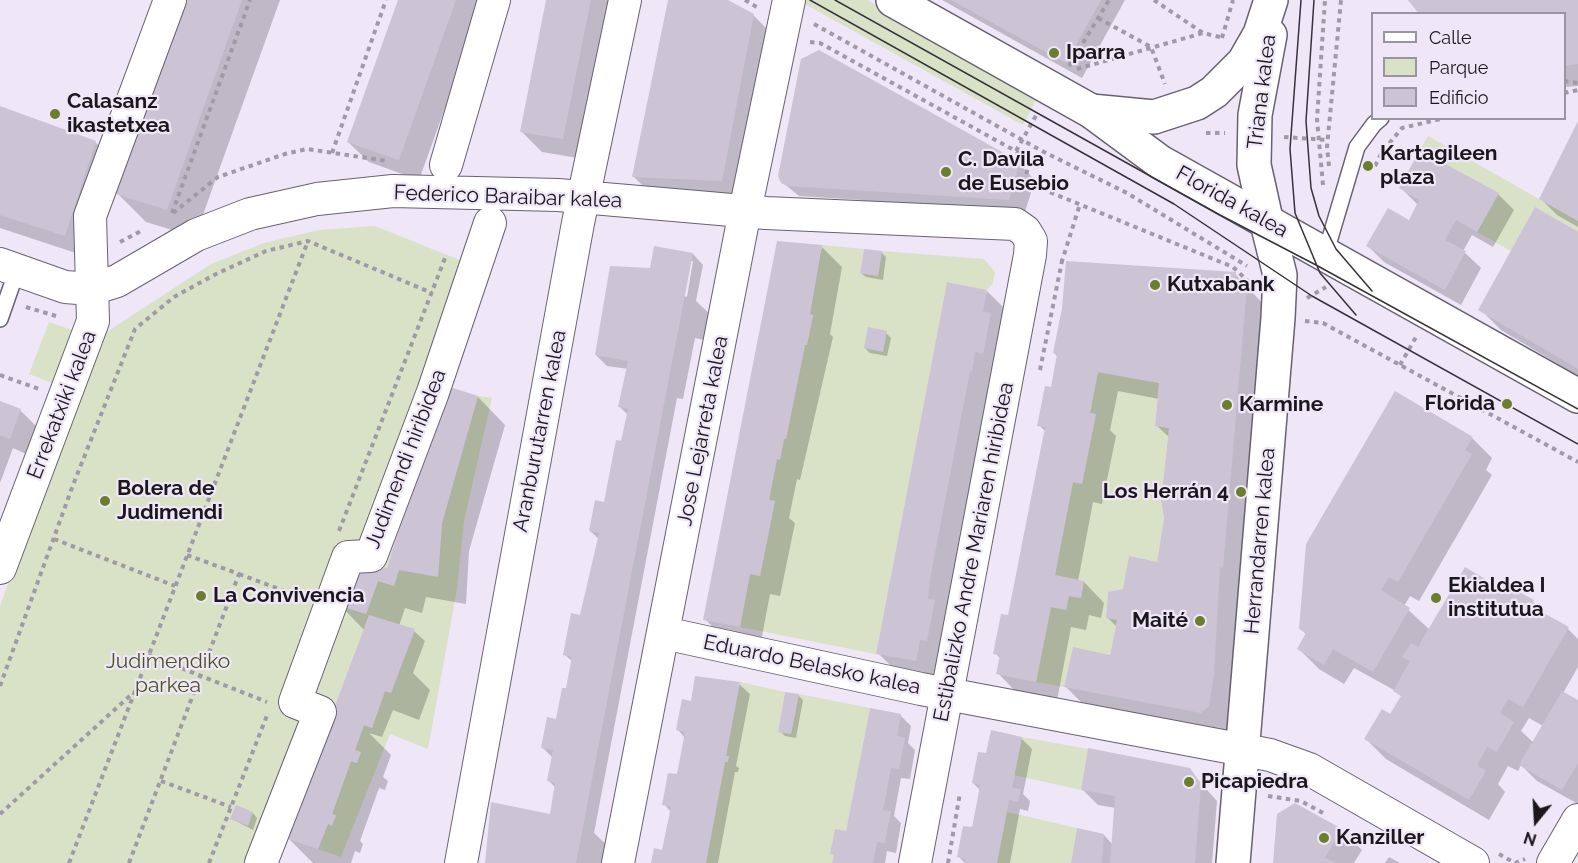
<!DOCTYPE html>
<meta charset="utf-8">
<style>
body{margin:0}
#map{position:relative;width:1578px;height:863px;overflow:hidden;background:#efe6f8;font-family:Raleway,sans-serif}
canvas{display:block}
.legend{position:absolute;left:1371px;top:12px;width:195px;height:108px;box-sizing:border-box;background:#efe6f8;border:2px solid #9a93a0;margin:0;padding:8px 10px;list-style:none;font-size:18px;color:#1a171d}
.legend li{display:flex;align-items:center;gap:12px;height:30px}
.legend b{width:30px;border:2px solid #9a93a0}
.north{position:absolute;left:1506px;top:791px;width:60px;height:60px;-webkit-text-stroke:4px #efe6f8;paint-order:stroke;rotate:198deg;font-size:16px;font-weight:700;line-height:24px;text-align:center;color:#1a171d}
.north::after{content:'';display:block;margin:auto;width:21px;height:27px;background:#1a171d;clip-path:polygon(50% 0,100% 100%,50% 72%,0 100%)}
</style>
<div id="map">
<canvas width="1578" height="863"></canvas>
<ul class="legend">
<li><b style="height:8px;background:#fff"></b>Calle</li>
<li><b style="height:16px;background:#d9e1c6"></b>Parque</li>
<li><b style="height:16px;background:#ccc3d5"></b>Edificio</li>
</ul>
<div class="north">N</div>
</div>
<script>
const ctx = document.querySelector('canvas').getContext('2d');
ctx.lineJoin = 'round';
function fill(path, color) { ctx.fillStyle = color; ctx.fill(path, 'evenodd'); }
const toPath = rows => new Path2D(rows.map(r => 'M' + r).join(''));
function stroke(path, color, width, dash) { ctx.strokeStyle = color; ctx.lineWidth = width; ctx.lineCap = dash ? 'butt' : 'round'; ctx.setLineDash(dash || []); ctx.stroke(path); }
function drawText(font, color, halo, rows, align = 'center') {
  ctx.font = font + ' Raleway,sans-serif'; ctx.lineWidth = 4.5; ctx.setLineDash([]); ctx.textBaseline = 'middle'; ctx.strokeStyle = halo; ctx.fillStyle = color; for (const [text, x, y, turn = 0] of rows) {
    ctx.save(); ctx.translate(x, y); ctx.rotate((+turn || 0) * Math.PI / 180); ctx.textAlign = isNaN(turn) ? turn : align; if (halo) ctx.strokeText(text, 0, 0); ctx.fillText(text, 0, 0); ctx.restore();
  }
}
fill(toPath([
 [805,0,867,0,1038,96,1023,125,803,3],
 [1428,136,1578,221,1578,229,1577,231,1535,207,1511,251,1477,232,1499,193,1420,150],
 [375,226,462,261,477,279,387,568,338,605,366,614,378,581,394,586,399,570,438,576,442,523,478,396,492,398,464,521,457,589,428,749,390,734,341,857,318,849,328,824,332,826,336,816,332,814,351,761,357,763,355,750,364,725,372,728,385,691,391,693,415,630,369,615,275,863,0,863,0,606,99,337,211,264,264,243,319,230],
 [822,245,864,249,860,273,878,276,882,251,984,259,995,272,993,283,987,290,947,282,876,654,740,627,750,574,760,576,775,501,769,500,777,459,780,460,784,439,786,439,805,345,807,345,813,316,810,314],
 [49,322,72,330,52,383,29,374],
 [1098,372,1159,383,1155,425,1169,428,1161,500,1164,518,1157,562,1123,589,1108,592,1106,617,1117,620,1110,655,1073,648,1064,687,1036,682,1051,607,1066,610,1069,596,1081,598,1084,581,1055,575,1073,482,1082,484,1096,414,1090,413],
 [740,682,785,692,778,732,791,734,799,694,870,708,846,831,835,830,830,854,834,855,832,863,706,863,725,762,728,756,726,756],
 [1022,737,1088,749,1081,790,1014,775],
 [1007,812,1077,828,1071,863,997,863]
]), '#d9e1c6');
fill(toPath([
 [187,0,280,0,195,237,146,222,118,194],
 [400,0,484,0,419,180,369,162,348,142],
 [547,0,615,0,584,159,542,152,522,132],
 [670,0,725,0,753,15,781,43,749,209,661,204,633,176],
 [942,0,1125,0,1082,78],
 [1410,0,1578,0,1578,86,1564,87,1564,14],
 [0,108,95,142,115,162,85,256,0,228],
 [1578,124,1578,227,1557,215,1541,199],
 [1019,164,1035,180,1024,215,867,205,862,200,799,196,782,182],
 [1401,188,1498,194,1514,210,1493,247,1472,235,1463,251,1481,268,1461,305,1384,262,1368,246,1409,222,1418,205],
 [1578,231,1578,376,1501,330,1480,309],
 [822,247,842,267,830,334,833,337,800,480,797,479,789,518,795,523,780,596,770,594,760,647,725,640,705,619],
 [881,252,886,257,883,280,866,277,861,273],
 [693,254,703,265,696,301,714,318,709,341,695,338,683,399,677,398,594,833,612,850,609,863,487,863,551,816,556,788,549,781,553,758,542,747,557,721,567,690,573,662,565,655,581,617,599,539,590,531,606,504,628,415,619,406,629,369,607,366,596,355,651,270],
 [690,261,693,261,687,297,684,296],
 [1235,274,1267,308,1230,725,1225,732,1086,707,1066,687,1111,657,1117,627,1107,617,1124,590,1158,564,1165,518,1170,438,1156,425,1159,399,1118,391,1110,430,1116,436,1102,504,1093,502,1078,581,1084,582,1104,603,1101,618,1089,615,1086,630,1071,627,1057,701,1018,694,998,673,1001,659,995,653,1010,617,1046,432,1039,425,1052,389,1058,357,1054,353],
 [987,291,1007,311,936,681,899,674,878,653],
 [886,333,891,338,887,356,870,353,865,348],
 [478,397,505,425,469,551,466,604,426,597,422,613,405,608,399,626,414,631,425,641,413,673,430,690,419,720,393,710,382,737,369,733,391,755,383,777,388,781,385,790,379,788,360,841,363,844,360,853,355,851,351,863,313,863,287,837,364,630,340,605,388,570],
 [0,403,21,411,36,426,26,454,13,448,0,483],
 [1472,438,1492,458,1486,470,1492,475,1419,601,1410,596,1404,606,1430,630,1503,591,1533,602,1548,617,1568,629,1578,639,1578,667,1563,693,1578,702,1578,804,1537,781,1521,765,1518,771,1508,766,1498,784,1505,792,1489,820,1386,759,1366,739,1391,716,1402,697,1394,690,1354,668,1344,684,1319,669,1299,649,1307,635,1301,629],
 [1529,718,1543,726,1534,743,1521,731],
 [739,684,750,694,736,766,739,768,738,772,735,772,718,863,653,863,664,851,671,812,664,804,678,776,685,738,678,730,692,703],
 [798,695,803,700,796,738,785,736,780,731],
 [900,715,911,726,908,743,915,750,910,779,901,778,894,816,901,823,896,853,887,851,885,863,834,863],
 [1021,738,1032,749,1023,794,1030,801,1028,811,1020,809,1010,863,965,863,959,857,973,829,980,790,973,783,987,755],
 [1189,770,1217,801,1212,863,1072,863,1104,835,1113,845,1116,808,1098,805,1082,789],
 [253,813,257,818,253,830,232,819],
 [1341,830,1362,850,1354,863,1274,863],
 [1389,857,1400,863,1385,863]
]), '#0003');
fill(toPath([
 [185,0,242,0,167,210,116,194],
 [398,0,456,0,399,160,347,142],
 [546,0,591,0,563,139,520,132],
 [668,0,728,0,754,14,722,181,632,177],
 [951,0,1101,0,1066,63],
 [1408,0,1578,0,1578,64,1564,66,1564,14,1419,14],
 [819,50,1020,162,1009,200,787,186,781,183,778,176,801,59],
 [0,106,96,141,65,236,0,215],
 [1578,121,1578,221,1539,199],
 [1420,150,1499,193,1477,232,1456,220,1445,240,1466,251,1445,290,1366,246,1388,208,1409,220,1419,200,1399,188],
 [1535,207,1577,231,1578,229,1578,369,1478,310],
 [777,241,822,245,810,314,813,315,807,345,805,345,786,439,784,439,780,460,777,459,769,500,775,501,760,576,750,574,740,627,703,620],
 [654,246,693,253,576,863,485,863,491,802,550,814,555,783,547,781,553,750,541,748,547,717,556,719,562,688,566,688,572,657,563,655,571,613,580,615,599,533,589,531,595,500,604,502,616,440,621,441,628,409,618,407,628,361,595,355,610,266,650,268],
 [864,249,882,251,878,276,860,273],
 [1066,261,1236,272,1235,278,1242,279,1247,286,1223,568,1220,567,1214,674,1209,706,1201,713,1064,687,1073,647,1110,655,1117,620,1106,618,1108,592,1123,589,1129,556,1157,562,1164,518,1161,500,1169,428,1155,426,1159,383,1098,372,1090,413,1096,414,1082,484,1073,482,1055,575,1084,581,1081,598,1069,596,1066,610,1051,607,1036,682,996,674,1000,655,993,654,1001,614,1008,615,1045,427,1037,426,1045,386,1051,387,1057,354,1053,353,1062,308],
 [947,282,987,290,983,311,991,313,983,354,975,352,972,372,970,371,930,579,928,599,935,600,927,641,920,640,916,661,876,654],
 [868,327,887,331,883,352,864,348],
 [444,385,478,396,442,523,438,577,399,570,394,586,378,581,366,614,338,605,352,562,387,568],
 [1395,391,1473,437,1465,450,1472,454,1398,582,1389,577,1381,590,1410,608,1373,672,1333,649,1324,665,1297,649,1306,633,1299,629,1306,544],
 [0,401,21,409,10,439,0,435],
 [1465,567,1502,589,1505,584,1534,600,1531,606,1569,627,1523,707,1508,699,1500,713,1514,722,1497,752,1487,747,1477,765,1486,771,1469,800,1364,739,1382,709,1390,714,1401,696,1393,691,1410,661,1402,657,1411,643,1418,647],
 [369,615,415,629,391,693,385,691,372,728,364,725,355,750,361,752,357,763,351,761,332,814,336,815,332,826,328,824,318,849,285,838],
 [695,676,740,682,726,756,729,756,728,762,725,762,706,863,651,863,654,848,662,850,671,807,662,805,668,773,677,774,685,732,676,730,682,699,691,701],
 [1562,691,1578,700,1578,763,1562,790,1519,765],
 [785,692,799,694,791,734,778,732],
 [870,708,901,714,897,736,905,738,899,769,891,768,883,810,891,811,885,843,877,842,873,863,832,863,834,855,830,854,835,829,846,831],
 [991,730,1022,737,1012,788,1021,789,1018,802,1009,800,997,863,965,863,965,859,957,857,963,826,972,827,976,807,980,785,972,783,978,752,986,753],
 [1088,748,1190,768,1201,784,1195,863,1110,863,1115,796,1081,790],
 [1295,803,1342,829,1325,858,1336,863,1273,863,1277,814],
 [236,805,253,812,248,826,230,819],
 [1077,828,1104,834,1102,863,1071,863]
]), '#ccc3d5');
const lane = toPath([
 [1325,255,1357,147,1374,124,1381,118],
 [0,319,17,270]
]);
const street = toPath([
 [446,165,494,0],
 [0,264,65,287,92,289,117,281,196,235,250,214,317,199,393,191,558,195,766,213,1015,224,1025,231,1031,241,1030,255,915,863],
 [0,568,93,321,90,216,170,0],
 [664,633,921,689,1270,755,1309,769,1473,863],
 [261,863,320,712,295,702,348,557,371,556,433,392,490,223],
 [461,863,578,223,625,0],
 [618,863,745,211,789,0],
 [1553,863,1578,820]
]);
const secondary = toPath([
 [1091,111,1154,117,1197,103,1214,92,1244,62,1260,34,1271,0],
 [1266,219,1254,165,1255,115,1270,35]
]);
const primary = toPath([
 [893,0,1091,111,1160,162,1578,396],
 [1233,863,1278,318,1280,275,1266,219]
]);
stroke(lane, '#696171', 18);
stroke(street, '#696171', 34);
stroke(secondary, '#696171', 36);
stroke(primary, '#696171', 36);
stroke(toPath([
 [745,0,760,9],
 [1154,0,1203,33,1224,38],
 [1098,18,1151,47,1165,84],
 [814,24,1042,151,1127,193,1247,266],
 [1222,38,1233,0],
 [810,42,820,43,1030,159,1021,196],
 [1069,66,1109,0],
 [1077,69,1203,33],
 [1564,81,1578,83],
 [1564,93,1578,90],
 [1206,133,1225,133],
 [1284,137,1328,140],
 [1016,151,1038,112],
 [332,153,386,0],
 [1329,166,1327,147,1341,0],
 [1375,166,1382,152,1402,128,1445,118],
 [1025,182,1233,267,1250,283],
 [1323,185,1317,119,1325,0],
 [172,213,250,0],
 [173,213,218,177,285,154,307,149,387,161],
 [120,242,143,230],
 [1060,261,1062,261,1080,204],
 [1307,298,1326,287],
 [26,307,56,316],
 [1305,321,1323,323,1578,462],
 [1400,365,1416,337],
 [1040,370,1062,261],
 [0,375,39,389],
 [339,531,445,258],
 [54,539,175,586],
 [239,574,303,598],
 [148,655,267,702],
 [0,686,73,485,135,329,174,297,216,274,266,251,308,241,432,293],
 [161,781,231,807],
 [1268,796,1301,801,1323,813],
 [0,814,133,693],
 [1499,854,1515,863,1525,859],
 [69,863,308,241],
 [129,863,239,574,187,555],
 [209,863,268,713],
 [948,863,960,793]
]), '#a09aa7', 4, [4.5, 4.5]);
stroke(lane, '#fff', 15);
stroke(street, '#fff', 32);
stroke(secondary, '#fff', 33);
stroke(primary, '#fff', 33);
stroke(toPath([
 [810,0,1174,204,1312,296,1578,444],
 [835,0,1220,215,1316,265,1578,409],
 [1301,0,1290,149,1295,213,1320,273,1356,315],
 [1314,0,1306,121,1311,188,1319,216,1336,249,1372,291]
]), '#363239', 1.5);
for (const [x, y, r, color] of [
 [1054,53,6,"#6d7d2b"],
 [55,114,6,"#6d7d2b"],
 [1368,166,6,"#6d7d2b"],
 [946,172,6,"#6d7d2b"],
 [1155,285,6,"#6d7d2b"],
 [1507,404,6,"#6d7d2b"],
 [1227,405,6,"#6d7d2b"],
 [1241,492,6,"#6d7d2b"],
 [105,501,6,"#6d7d2b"],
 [201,596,6,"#6d7d2b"],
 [1436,598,6,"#6d7d2b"],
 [1200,621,6,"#6d7d2b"],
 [1189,782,6,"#6d7d2b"],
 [1324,838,6,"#6d7d2b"]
]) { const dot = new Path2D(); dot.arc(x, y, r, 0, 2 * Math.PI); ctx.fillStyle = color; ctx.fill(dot); stroke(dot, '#efe6f8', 2); }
drawText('bold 21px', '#1a171d', '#efe6f8', [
 ["Iparra",1066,53],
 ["Calasanz",67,102],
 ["ikastetxea",67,126],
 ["Kartagileen",1380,154],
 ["plaza",1380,178],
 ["C. Davila",958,160],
 ["de Eusebio",958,184],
 ["Kutxabank",1167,285],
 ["Florida",1495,404,"right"],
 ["Karmine",1239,405],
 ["Bolera de",117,489],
 ["Judimendi",117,513],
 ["Los Herrán 4",1229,492,"right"],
 ["Ekialdea I",1448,586],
 ["institutua",1448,610],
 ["La Convivencia",213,596],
 ["Maité",1188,621,"right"],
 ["Picapiedra",1201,782],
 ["Kanziller",1336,838]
], 'left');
drawText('21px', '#1a171d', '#efe6f8', [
 ["Triana kalea",1262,92,-83],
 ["Federico Baraibar kalea",508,197,2],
 ["Florida kalea",1232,202,29],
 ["Errekatxiki kalea",62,405,-69],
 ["Aranburutarren kalea",540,431,-79],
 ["Jose Lejarreta kalea",703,431,-79],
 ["Judimendi hiribidea",406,459,-69],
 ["Herrandarren kalea",1260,541,-85],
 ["Estibalizko Andre Mariaren hiribidea",974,552,-79],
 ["Eduardo Belasko kalea",812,665,12]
]);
drawText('21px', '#4a5421', '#efe6f8', [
 ["Judimendiko",168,662],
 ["parkea",168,686]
]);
</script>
